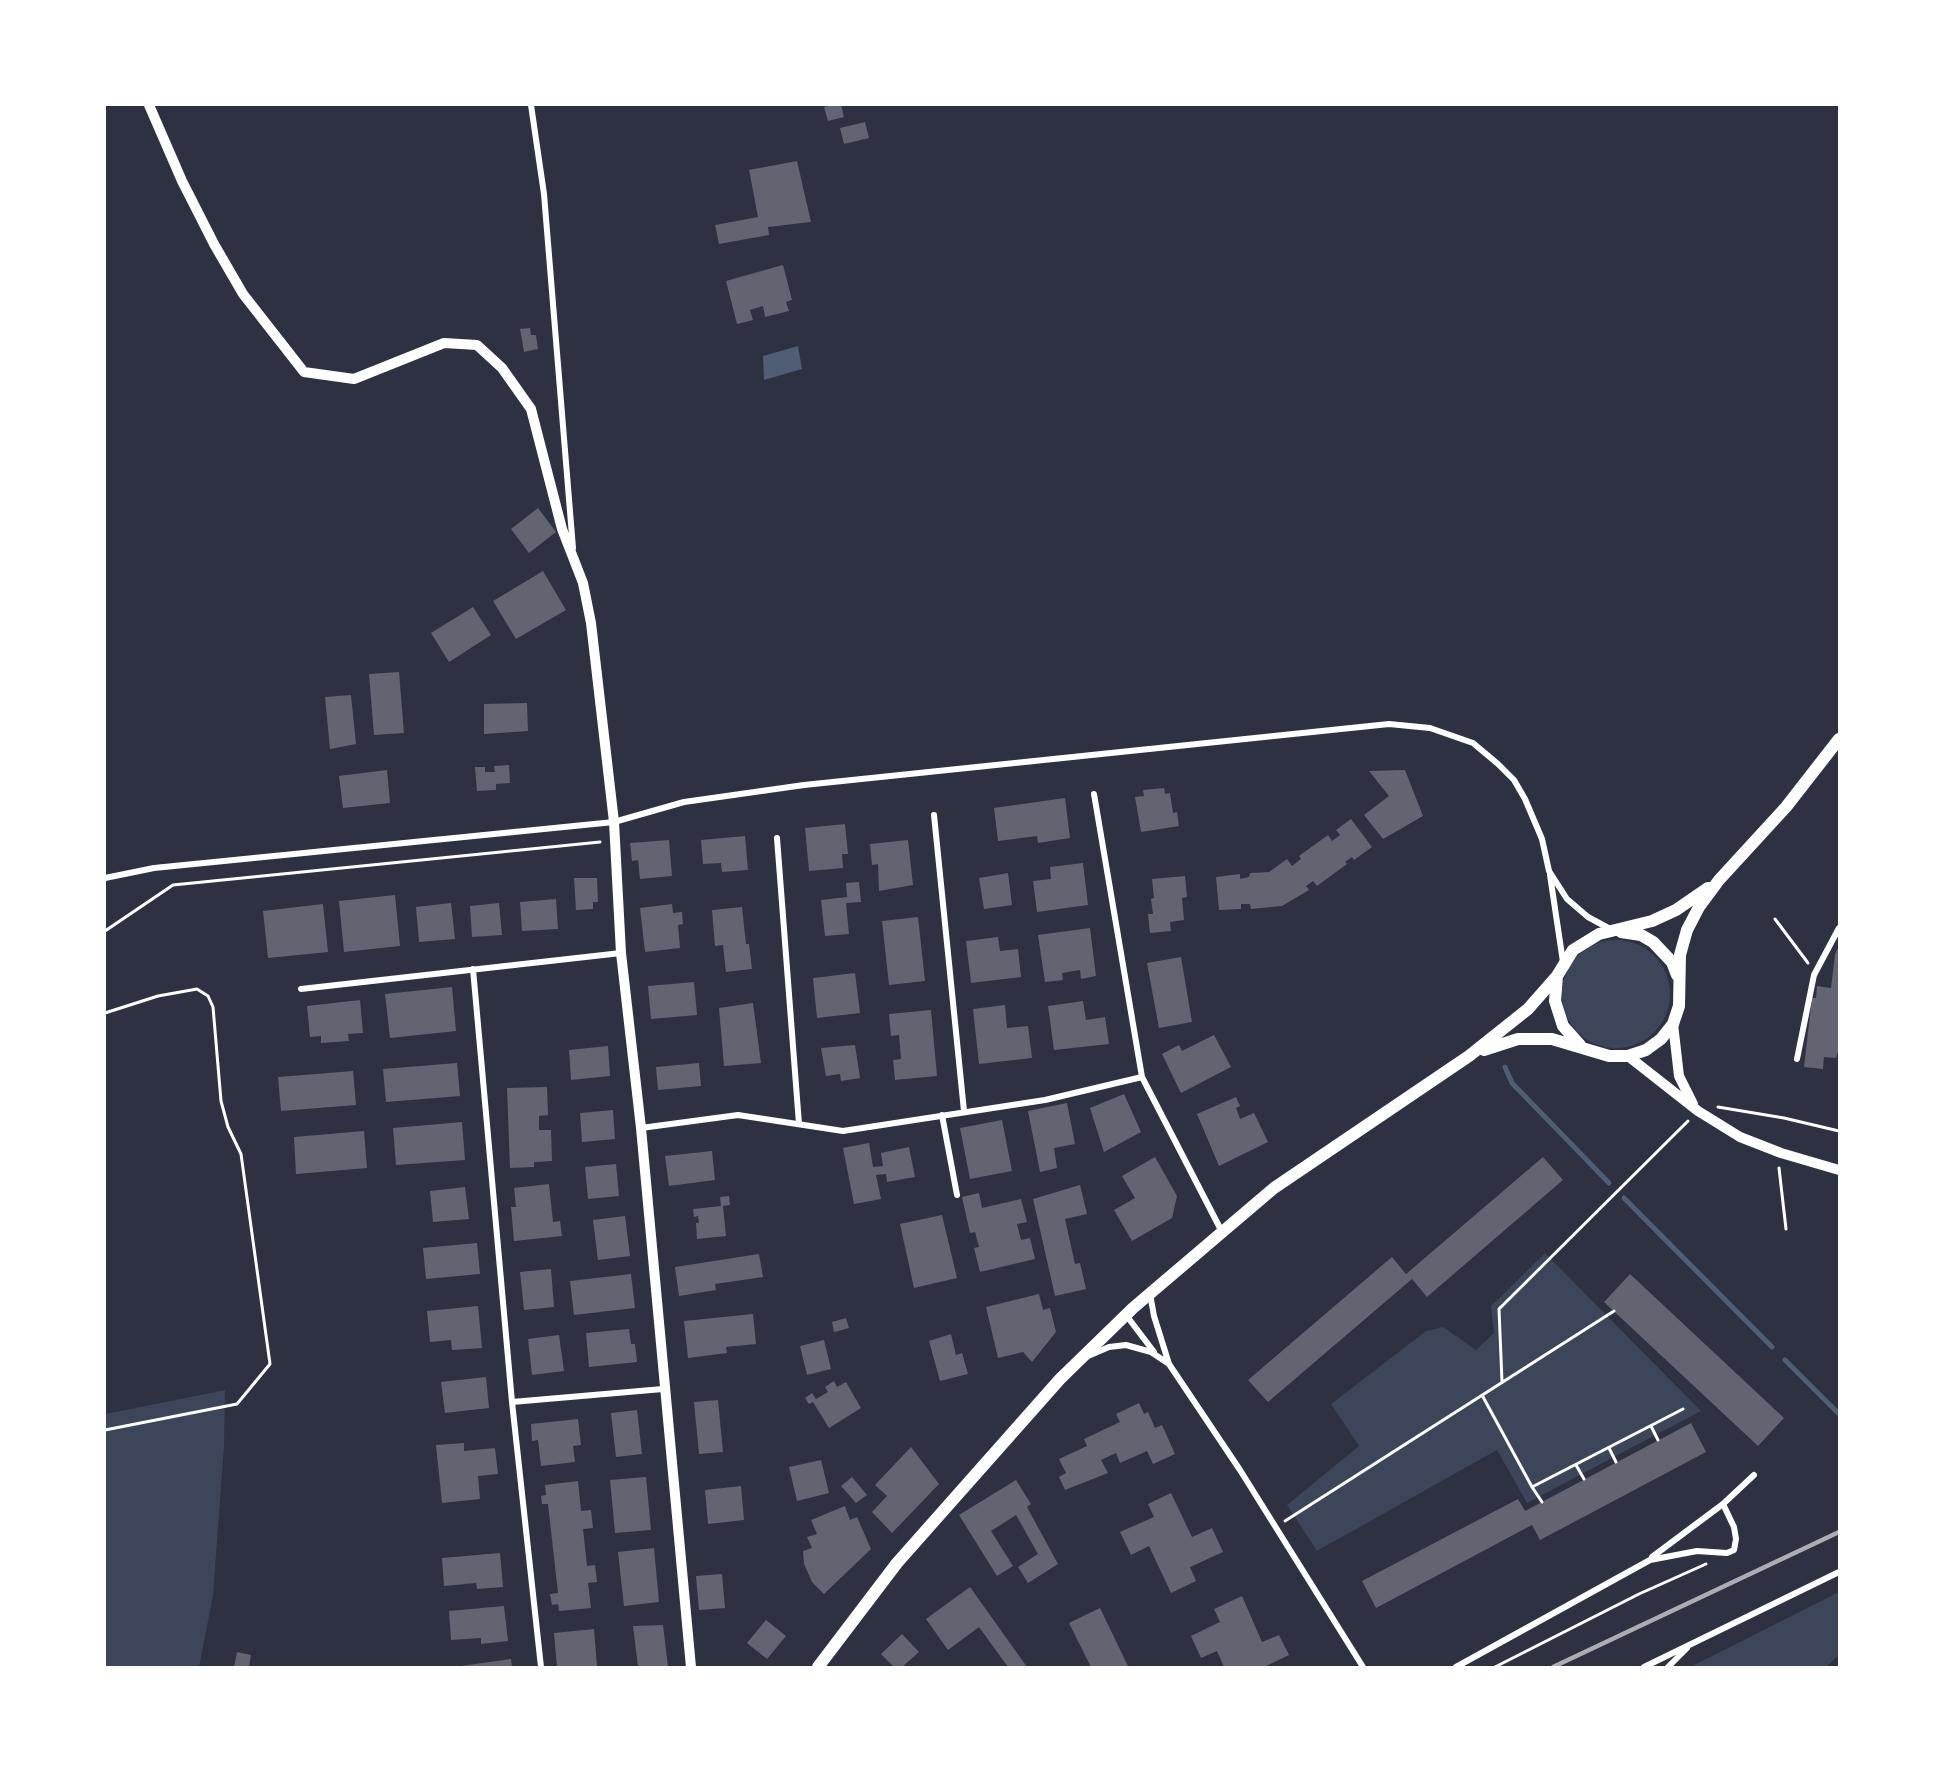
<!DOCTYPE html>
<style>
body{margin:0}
#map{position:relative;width:1944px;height:1772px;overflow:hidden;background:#2d3142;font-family:Signika,sans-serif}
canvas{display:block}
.frame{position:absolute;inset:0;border:106px solid #fff;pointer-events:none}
</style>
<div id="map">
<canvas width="1944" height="1772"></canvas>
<div class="frame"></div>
</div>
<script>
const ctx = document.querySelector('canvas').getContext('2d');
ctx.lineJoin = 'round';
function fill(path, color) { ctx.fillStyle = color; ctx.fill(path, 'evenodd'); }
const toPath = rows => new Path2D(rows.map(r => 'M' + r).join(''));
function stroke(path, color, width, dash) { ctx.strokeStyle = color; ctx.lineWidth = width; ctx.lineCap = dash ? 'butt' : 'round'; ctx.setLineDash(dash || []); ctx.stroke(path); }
fill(toPath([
 '1562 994a54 54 0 1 1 108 0a54 54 0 1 1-108 0Z',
 [1545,1253,1701,1411,1527,1503,1497,1450,1317,1551,1287,1505,1359,1446,1331,1404,1426,1331,1443,1327,1476,1350,1494,1333,1491,1306],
 [225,1390,224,1446,213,1596,199,1667,105,1667,105,1414],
 [1839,1592,1839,1655,1826,1667,1690,1667]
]), '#3c4559');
fill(toPath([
 [798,346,802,369,764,380,763,356]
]), '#4f5d75');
stroke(toPath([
 [1505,1067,1512,1083,1609,1183],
 [1624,1198,1772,1347],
 [1785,1360,1839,1414]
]), '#4f5d75', 5);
fill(toPath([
 [832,105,841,105,844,117,828,121,824,107],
 [865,122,869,138,844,144,840,128],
 [797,161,811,222,768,227,769,235,719,244,715,225,758,217,749,170],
 [783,265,792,300,786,302,789,311,765,317,763,306,750,310,753,320,737,324,726,281],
 [530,328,531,335,536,335,538,349,524,352,520,329],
 [538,508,556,532,529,553,511,529],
 [543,571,566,610,516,639,493,601],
 [473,607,491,635,449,662,431,633],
 [399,672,404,733,374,735,369,674],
 [351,695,356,744,330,749,325,697],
 [527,703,528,731,484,734,484,704],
 [509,765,510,783,496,784,496,790,477,791,475,767,485,767,485,772,495,772,494,766],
 [387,770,390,803,343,808,339,776],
 [1405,770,1423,816,1383,839,1364,815,1389,796,1369,771],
 [1164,788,1165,794,1170,793,1173,813,1177,812,1179,826,1141,832,1135,797,1144,796,1143,790],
 [1065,798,1070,838,1038,843,1037,836,998,841,994,808],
 [1351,819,1372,847,1354,860,1352,857,1345,862,1347,864,1317,886,1313,881,1306,886,1309,890,1282,906,1251,909,1250,904,1241,904,1241,909,1219,910,1216,877,1240,874,1240,879,1249,877,1250,873,1269,872,1287,859,1292,866,1301,859,1299,856,1328,835,1332,841,1340,835,1336,830],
 [845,824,848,854,842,854,843,868,809,871,805,828],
 [745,836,748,870,722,872,721,863,703,864,701,840],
 [669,840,672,876,640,879,638,860,632,861,630,843],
 [908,840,913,885,879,891,878,864,872,865,870,844],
 [1083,863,1088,905,1037,912,1033,881,1051,879,1050,867],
 [1008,873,1012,905,984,909,979,878],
 [1185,876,1187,897,1182,898,1184,920,1170,922,1171,931,1150,933,1148,914,1153,914,1151,899,1154,898,1152,879],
 [574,878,597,878,598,902,593,902,593,909,576,910],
 [859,882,861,902,846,903,849,934,825,936,821,900,847,897,846,883],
 [395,895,400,946,344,952,339,901],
 [556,899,558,929,522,931,520,902],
 [451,903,455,939,419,942,416,907],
 [499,903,502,935,472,937,470,906],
 [323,904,328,952,268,958,263,911],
 [672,904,673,913,682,912,683,924,678,925,680,948,645,952,640,908],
 [742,907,746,944,749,944,752,969,726,972,723,945,715,946,712,910],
 [918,917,925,981,889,985,882,921],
 [1090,928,1096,976,1081,979,1080,970,1062,973,1063,980,1045,982,1038,935],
 [998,937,1000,951,1018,949,1021,977,971,983,966,941],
 [1839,946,1839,1049,1836,1058,1824,1057,1823,1069,1804,1067,1812,998,1816,998,1817,986,1831,988,1835,954],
 [1181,957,1192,1022,1159,1028,1147,963],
 [855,973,860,1013,817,1018,813,978],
 [694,982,697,1015,651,1019,648,986],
 [452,987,456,1031,390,1038,385,994],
 [360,1000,363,1033,348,1034,349,1041,321,1043,321,1036,310,1037,307,1006],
 [1083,1001,1086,1020,1105,1017,1109,1044,1054,1050,1048,1006],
 [753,1003,761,1063,724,1066,719,1008],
 [1005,1005,1007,1028,1028,1026,1032,1058,979,1064,973,1009],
 [931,1010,937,1076,895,1080,893,1060,901,1059,899,1035,891,1036,889,1014],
 [1214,1035,1231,1067,1181,1093,1162,1054,1179,1045,1182,1051],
 [855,1045,860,1078,841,1081,840,1074,826,1076,821,1048],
 [608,1046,610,1076,571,1080,569,1050],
 [457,1063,460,1096,386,1102,383,1069],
 [699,1063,701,1086,658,1090,656,1067],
 [353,1071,356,1105,281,1111,278,1077],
 [547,1087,548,1115,539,1116,539,1130,551,1130,552,1161,534,1162,534,1167,510,1168,507,1088],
 [1124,1094,1141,1132,1104,1152,1090,1108],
 [1236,1097,1240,1106,1236,1108,1240,1119,1254,1113,1268,1142,1219,1166,1197,1114],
 [1067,1103,1075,1144,1054,1148,1057,1168,1040,1172,1028,1111],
 [613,1110,615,1139,582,1142,580,1113],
 [1002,1120,1012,1171,970,1179,960,1128],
 [462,1122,465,1160,396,1165,393,1128],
 [364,1131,367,1168,296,1174,294,1137],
 [869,1143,873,1167,883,1166,881,1153,909,1147,915,1177,887,1182,886,1174,876,1175,881,1199,854,1204,843,1148],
 [712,1151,715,1180,669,1186,665,1156],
 [1155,1157,1177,1196,1172,1218,1132,1241,1114,1210,1135,1198,1122,1176],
 [1543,1157,1563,1180,1427,1297,1412,1279,1268,1402,1248,1380,1392,1257,1406,1274],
 [616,1164,619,1196,588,1199,585,1167],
 [549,1184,553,1222,560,1221,562,1236,514,1241,511,1207,516,1207,514,1188],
 [1080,1185,1087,1214,1065,1219,1075,1264,1080,1263,1086,1289,1055,1296,1033,1199],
 [465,1187,469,1219,433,1222,430,1191],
 [979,1193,982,1208,1021,1199,1027,1222,1017,1224,1021,1240,1030,1238,1035,1259,980,1272,974,1248,979,1247,975,1232,970,1233,962,1197],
 [729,1196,730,1205,723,1206,726,1236,697,1239,696,1223,699,1223,698,1216,694,1217,693,1209,721,1206,720,1197],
 [942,1215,957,1278,914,1288,900,1224],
 [625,1216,630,1256,598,1260,593,1220],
 [477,1243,480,1274,426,1279,423,1248],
 [759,1254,763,1277,715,1284,716,1290,679,1296,675,1267],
 [551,1269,554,1307,524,1310,520,1272],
 [631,1274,635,1308,574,1315,570,1281],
 [1630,1274,1784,1418,1758,1446,1604,1302],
 [1039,1294,1043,1310,1050,1308,1056,1332,1032,1362,1023,1352,998,1358,986,1307],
 [478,1306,482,1348,452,1350,451,1340,430,1342,427,1311],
 [753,1314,756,1344,726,1347,727,1353,688,1358,684,1321],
 [846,1318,849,1328,834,1332,832,1322],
 [629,1329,631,1344,635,1344,637,1362,589,1367,586,1333],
 [951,1334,956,1355,962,1353,968,1374,940,1381,929,1341],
 [559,1335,564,1371,532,1375,528,1339],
 [824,1340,831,1369,807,1375,800,1346],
 [486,1377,489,1408,445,1413,441,1382],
 [834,1381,837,1387,846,1382,861,1408,829,1428,813,1402,809,1404,805,1398,812,1393,816,1399,828,1392,825,1387],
 [718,1400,723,1452,699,1454,694,1402],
 [1139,1403,1144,1414,1148,1412,1155,1428,1162,1425,1175,1454,1153,1464,1147,1451,1120,1463,1116,1453,1101,1460,1108,1473,1065,1490,1059,1477,1066,1473,1059,1459,1087,1446,1084,1439,1120,1422,1116,1414],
 [637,1410,642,1454,616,1457,611,1413],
 [578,1419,581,1445,573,1446,575,1462,541,1466,538,1440,532,1441,531,1424],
 [1691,1423,1706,1452,1540,1540,1532,1525,1376,1608,1362,1581,1518,1499,1525,1511],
 [464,1443,464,1451,495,1448,498,1474,478,1476,480,1499,442,1503,436,1445],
 [911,1447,939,1484,892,1533,872,1512,887,1496,875,1485],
 [821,1460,829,1493,797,1501,789,1467],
 [646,1477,651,1530,615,1533,610,1480],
 [852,1477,867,1495,856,1503,841,1486],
 [1016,1480,1031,1504,1027,1507,1058,1564,1028,1583,1018,1567,1038,1554,1016,1515,991,1531,1013,1566,997,1576,959,1515],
 [578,1481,581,1511,591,1510,593,1528,583,1529,587,1566,595,1565,597,1582,588,1583,591,1608,559,1611,558,1604,552,1605,550,1594,558,1593,548,1504,542,1504,541,1496,546,1495,545,1485],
 [741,1486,744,1520,708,1524,705,1490],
 [1171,1493,1192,1537,1212,1528,1223,1552,1190,1567,1196,1581,1171,1593,1149,1546,1131,1555,1120,1532,1154,1517,1148,1504],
 [845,1506,850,1520,857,1517,871,1549,824,1594,812,1582,804,1564,803,1551,812,1548,807,1537,817,1534,811,1520],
 [654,1548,659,1602,624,1606,618,1552],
 [500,1553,503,1587,477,1589,476,1583,444,1586,442,1558],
 [722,1574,725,1608,699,1610,696,1576],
 [970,1587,1027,1667,1008,1667,979,1627,948,1650,926,1619],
 [1242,1596,1262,1642,1279,1635,1289,1655,1264,1667,1224,1667,1217,1651,1201,1658,1191,1636,1220,1622,1214,1609],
 [504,1606,508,1641,481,1644,481,1638,451,1640,449,1611],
 [1100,1608,1128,1666,1126,1667,1091,1667,1069,1623],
 [766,1620,786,1636,767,1659,747,1643],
 [663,1625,668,1667,638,1667,633,1626],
 [594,1629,597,1667,557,1667,554,1633],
 [902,1634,919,1652,902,1667,894,1667,881,1654],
 [237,1652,251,1655,249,1667,234,1667],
 [511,1659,512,1667,461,1667,461,1666]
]), '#626471');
stroke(toPath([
 [1775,919,1808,963],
 [105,931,173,885,600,842],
 [105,1013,158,996,197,989,208,996,213,1007,221,1101,228,1127,241,1154,270,1364,237,1404,105,1430],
 [1718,1107,1784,1118,1839,1131],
 [1779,1168,1786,1229],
 [1502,1382,1499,1309,1688,1121],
 [1482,1395,1532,1487,1683,1409],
 [1651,1426,1658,1440],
 [1609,1448,1616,1462],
 [1576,1465,1584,1479],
 [1532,1487,1542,1502],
 [1285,1521,1614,1311],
 [1495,1667,1639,1594,1706,1564]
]), '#fff', 3);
stroke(toPath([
 [531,105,544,194,573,548],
 [1094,794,1142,1077,1221,1230],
 [934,815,964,1111],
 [777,838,799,1124],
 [1550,875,1563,962],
 [105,878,154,868,614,822,684,802,804,785,1389,724,1430,728,1473,743,1498,764,1514,780,1525,799,1542,839,1549,871,1567,899,1588,917,1612,930],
 [473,969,512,1402,541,1667],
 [301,989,621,953],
 [1797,1059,1814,975,1839,928],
 [942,1115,957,1195],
 [641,1128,738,1115,843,1131,1045,1100,1142,1077],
 [1126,1315,1154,1352],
 [1088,1356,1109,1347,1126,1345,1151,1352,1169,1364,1154,1316,1150,1294],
 [1169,1364,1240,1470,1363,1667],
 [512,1402,663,1389],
 [1652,1557,1723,1504,1754,1475],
 [1456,1667,1650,1560,1697,1551,1727,1553,1734,1550,1736,1539,1734,1527,1723,1504],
 [1644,1667,1839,1572],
 [1668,1667,1687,1648]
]), '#fff', 6);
stroke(toPath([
 [149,105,182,181,214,244,243,294,304,372,354,379,444,343,477,345,502,368,531,409,562,529,583,583,591,623,614,822,621,953,641,1128,691,1667],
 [1673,1024,1679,1076,1693,1104],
 [1628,1056,1698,1111,1740,1137,1781,1153,1839,1170]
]), '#fff', 10);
stroke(toPath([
 [1621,932,1641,935,1653,942,1672,962,1677,975],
 [1580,1045,1563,1026,1555,1001,1557,976,1573,950,1599,934,1652,921,1676,910,1708,888],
 [1484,1050,1518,1039,1552,1039,1609,1056,1628,1056,1646,1050,1661,1039,1673,1024,1679,1006,1680,955,1687,930,1699,907,1719,880,1786,807,1839,739],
 [818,1667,897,1563,1060,1379,1133,1308,1274,1188,1469,1056,1528,1009,1557,976]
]), '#fff', 12);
stroke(toPath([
 [1553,1667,1839,1532]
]), '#abadb3', 4.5);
</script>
